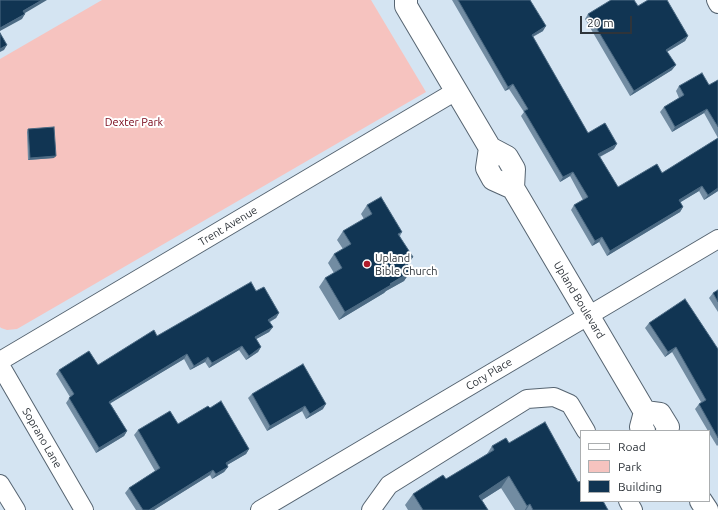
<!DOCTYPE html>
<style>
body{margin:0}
#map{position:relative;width:718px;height:510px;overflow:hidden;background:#d4e4f2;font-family:Ubuntu,sans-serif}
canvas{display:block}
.legend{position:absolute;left:580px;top:430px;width:130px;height:72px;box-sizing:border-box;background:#fff;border:1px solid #abaeb0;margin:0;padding:5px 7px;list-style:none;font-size:12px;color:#2e343a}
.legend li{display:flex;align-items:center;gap:8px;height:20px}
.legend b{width:20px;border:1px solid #abaeb0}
.scale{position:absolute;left:580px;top:16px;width:52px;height:18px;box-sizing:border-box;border:2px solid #2e343a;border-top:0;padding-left:5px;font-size:12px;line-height:14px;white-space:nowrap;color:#2e343a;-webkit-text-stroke:3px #fff;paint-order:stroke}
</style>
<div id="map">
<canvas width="718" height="510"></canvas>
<ul class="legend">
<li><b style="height:5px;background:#fff"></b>Road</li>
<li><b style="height:11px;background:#f6c3bf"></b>Park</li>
<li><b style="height:11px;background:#113553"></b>Building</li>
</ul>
<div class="scale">20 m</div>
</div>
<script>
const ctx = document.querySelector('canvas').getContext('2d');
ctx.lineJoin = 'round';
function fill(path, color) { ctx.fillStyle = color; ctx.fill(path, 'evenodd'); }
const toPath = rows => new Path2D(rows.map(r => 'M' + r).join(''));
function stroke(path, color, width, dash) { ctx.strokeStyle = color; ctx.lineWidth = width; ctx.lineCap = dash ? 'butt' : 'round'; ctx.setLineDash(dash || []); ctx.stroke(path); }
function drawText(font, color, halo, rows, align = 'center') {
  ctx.font = font + ' Ubuntu,sans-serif'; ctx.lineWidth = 4; ctx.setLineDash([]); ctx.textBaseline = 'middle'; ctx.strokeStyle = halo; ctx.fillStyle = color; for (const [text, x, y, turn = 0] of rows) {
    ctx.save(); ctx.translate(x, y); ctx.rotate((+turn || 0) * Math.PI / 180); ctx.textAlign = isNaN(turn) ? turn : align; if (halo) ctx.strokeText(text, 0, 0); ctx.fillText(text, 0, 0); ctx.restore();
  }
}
fill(toPath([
 [102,0,371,0,426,92,17,329,7,330,1,328,0,327,0,59]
]), '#f6c3bf');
const minor = toPath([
 [716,0,718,4],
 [0,361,456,91],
 [0,365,84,510],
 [0,484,16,510],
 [628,501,633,510],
 [260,510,718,239],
 [371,510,389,485,527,399,554,397,570,404,586,431]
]);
const tertiary = toPath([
 [406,0,406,6,490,148,507,157,514,169,513,188],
 [490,148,487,168,493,179,513,188,519,198,645,412,641,427,644,431],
 [645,412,660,414,668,427,667,431],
 [701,501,707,510]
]);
stroke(minor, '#566471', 20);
stroke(tertiary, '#566471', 24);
stroke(minor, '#fff', 18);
stroke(tertiary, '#fff', 22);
fill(toPath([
 [452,0,530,0,543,31,533,37,588,133,614,149,600,157,618,187,662,173,718,138,704,113,672,132,660,112,664,107,679,98,676,91,679,86,709,85,718,80,718,191,704,200,699,191,680,202,683,207,680,212,607,256,599,242,592,246,571,210,574,205,583,200,570,176,560,182,521,116,524,112,509,89,505,91],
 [638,6,688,36,685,41,667,52,672,70,630,96,585,19,588,14],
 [28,129,54,158,28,160,27,132],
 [367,205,402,232,400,236,406,266,410,272,404,281,386,291,384,293,339,320,319,287,325,278,334,273,328,263,334,254,343,249,337,240,343,231,364,219,361,214],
 [718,290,718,312,709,298,713,293],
 [256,291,279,313,276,318,270,322,273,327,269,332,256,339,261,347,258,352,246,360,239,350,209,368,205,362,190,370,184,359,110,403,127,431,124,436,96,453,66,403,70,397,56,374,59,370,98,365,157,336],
 [649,323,718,349,718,445,717,446,709,433,709,431,708,431,695,409,699,404,701,402,672,352,665,357,645,328],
 [252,394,323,409,306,419,302,411,267,431,248,398],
 [210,408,249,449,246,454,227,465,228,467,224,472,212,479,210,475,154,510,136,510,125,493,129,488,155,471,134,435,138,430,178,424],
 [509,443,578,482,608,510,515,510,501,488,482,500,488,510,408,510,405,505,413,494,446,479,487,454,492,446]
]), '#728ca2');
fill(toPath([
 [42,0,47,0,20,16,23,11],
 [25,14,22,19,0,31,0,28],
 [546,26,543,31,528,39,532,35],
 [688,36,685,41,663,54,666,50],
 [7,45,4,50,0,52,0,49],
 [676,65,672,70,630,96,634,91],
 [513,84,509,89,505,91,508,87],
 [707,109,704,113,672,132,675,127],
 [617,144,614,149,595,159,598,154],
 [56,156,54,158,28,160,30,158],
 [573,172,570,176,560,182,563,177],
 [702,186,699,191,676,205,679,200],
 [718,188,718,191,704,200,708,195],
 [683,207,680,212,607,256,610,251],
 [602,237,599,242,592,246,595,241],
 [413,257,407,266,404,262],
 [410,272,404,281,386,291,384,293,339,320,345,312],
 [279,313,276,318,265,324,268,320],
 [273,327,269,332,251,342,255,337],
 [242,346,239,350,209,368,212,363],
 [261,347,258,352,246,360,249,356],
 [676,347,672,352,665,357,668,352],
 [187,354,184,359,106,406,109,402],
 [208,357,205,362,190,370,194,366],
 [326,404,323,409,306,419,310,414],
 [305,406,302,411,267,431,270,426],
 [127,431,124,436,96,453,99,448],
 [249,449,246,454,222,468,226,463],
 [228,467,224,472,212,479,216,474],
 [213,470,210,475,154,510,149,510],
 [509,476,501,488,471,507,479,496],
 [530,504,526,510,525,510,527,506]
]), '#4c6a83');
const building = toPath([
 [0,0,42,0,23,11,25,14,0,28,0,0],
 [458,0,530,0,546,26,532,35,588,133,605,123,617,144,598,154,618,187,657,164,662,173,718,138,718,188,708,195,702,186,679,200,683,207,610,251,602,237,595,241,574,205,588,197,573,172,563,177,524,111,528,109,513,84,508,87,458,0],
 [611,0,634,0,638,6,648,0,667,0,688,36,666,50,676,65,634,91,588,14,611,0],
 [0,33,7,45,0,49,0,33],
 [702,73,709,85,718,80,718,127,707,109,675,127,664,107,684,95,679,86,702,73],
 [54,127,56,156,30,158,28,129,54,127],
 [381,197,402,232,398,234,413,257,404,262,410,272,390,284,391,285,345,312,325,278,342,268,334,254,351,244,343,231,372,214,367,205,381,197],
 [251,282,256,291,264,287,279,313,268,320,273,327,255,337,261,347,249,356,242,346,212,363,208,357,194,366,187,354,109,402,127,431,99,448,69,398,74,394,59,370,89,351,98,365,154,330,157,336,251,282],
 [718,290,718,302,713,293,718,290],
 [685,299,718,349,718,438,699,404,706,400,676,347,668,352,649,323,685,299],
 [303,364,326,404,310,414,305,406,270,426,252,394,303,364],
 [221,401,249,449,226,463,228,467,216,474,213,470,149,510,143,510,129,488,160,468,138,430,170,411,178,424,208,406,210,408,221,401],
 [545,422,578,482,581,481,581,501,603,501,608,510,533,510,530,504,527,506,509,476,479,496,488,510,423,510,413,494,443,475,446,479,494,450,492,446,506,438,509,443,545,422]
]);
fill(building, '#113553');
stroke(building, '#4c6a83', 1);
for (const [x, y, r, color] of [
 [367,264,4,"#b01d2c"]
]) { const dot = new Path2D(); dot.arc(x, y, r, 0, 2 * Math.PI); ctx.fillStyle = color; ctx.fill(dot); stroke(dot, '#fff', 1.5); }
drawText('11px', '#760315', '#fff', [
 ["Dexter Park",134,122]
]);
drawText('11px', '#2e343a', '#fff', [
 ["Trent Avenue",228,226,-31],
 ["Upland Boulevard",579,300,59],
 ["Cory Place",489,374,-31],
 ["Soprano Lane",42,438,60]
]);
drawText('11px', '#2e343a', '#fff', [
 ["Upland",375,258],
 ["Bible Church",375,271]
], 'left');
</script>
